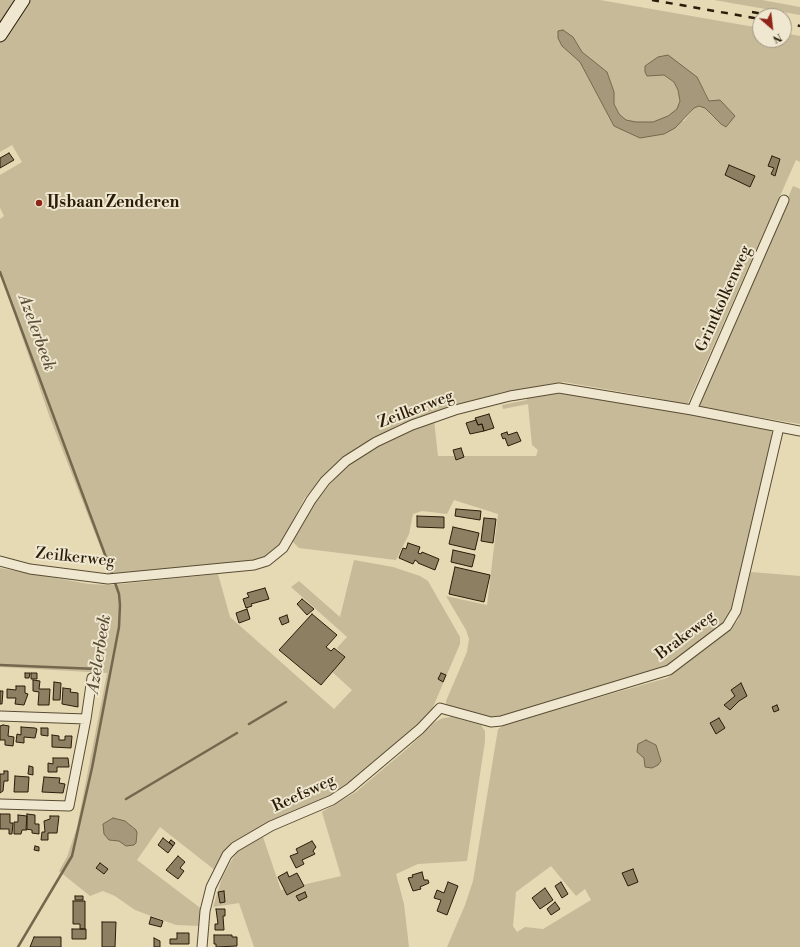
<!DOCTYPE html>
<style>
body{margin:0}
#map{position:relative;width:800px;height:947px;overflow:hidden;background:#e6dab5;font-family:"Libre Bodoni",serif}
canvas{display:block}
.north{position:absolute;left:752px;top:8px;width:40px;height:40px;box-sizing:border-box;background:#efe7cf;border:1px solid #a09680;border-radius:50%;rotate:152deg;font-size:11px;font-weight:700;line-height:16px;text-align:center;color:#2a1c09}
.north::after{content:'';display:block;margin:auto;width:14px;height:18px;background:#8f2418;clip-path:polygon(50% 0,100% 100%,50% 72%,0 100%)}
</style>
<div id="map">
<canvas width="800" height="947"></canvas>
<div class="north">N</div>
</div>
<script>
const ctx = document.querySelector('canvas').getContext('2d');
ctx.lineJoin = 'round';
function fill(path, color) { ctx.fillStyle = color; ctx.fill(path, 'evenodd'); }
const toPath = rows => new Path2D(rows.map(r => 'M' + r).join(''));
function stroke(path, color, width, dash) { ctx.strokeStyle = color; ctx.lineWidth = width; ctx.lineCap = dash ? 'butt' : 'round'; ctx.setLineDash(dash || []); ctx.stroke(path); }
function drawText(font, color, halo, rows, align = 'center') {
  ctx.font = font + ' "Libre Bodoni",serif'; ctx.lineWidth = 4; ctx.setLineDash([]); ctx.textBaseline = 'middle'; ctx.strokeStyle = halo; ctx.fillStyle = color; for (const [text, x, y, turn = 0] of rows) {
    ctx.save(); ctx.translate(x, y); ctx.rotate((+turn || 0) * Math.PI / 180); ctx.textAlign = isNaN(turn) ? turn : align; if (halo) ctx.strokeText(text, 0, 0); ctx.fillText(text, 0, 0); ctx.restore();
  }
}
fill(toPath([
 [0,0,15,0,0,24],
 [27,0,600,0,760,28,760,40,784,40,784,33,800,36,800,162,796,160,687,405,651,397,564,382,503,392,456,405,400,424,352,452,323,477,304,499,281,544,265,559,108,576,107,564,50,418,0,273,0,219,4,216,0,208,0,175,22,162,12,145,0,152,0,41],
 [573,37,582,52,607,72,614,92,614,104,619,114,626,120,636,122,653,122,668,116,677,109,680,101,678,90,674,82,664,75,647,76,645,72,645,66,658,57,705,91,709,101,714,101,714,118,705,108,699,106,694,108,684,121,614,126,580,62],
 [714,0,762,0,800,7,800,15],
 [793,186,800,189,800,424,697,407],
 [555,393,596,397,682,412,771,429,772,435,731,614,724,623,665,668,501,717,485,718,448,707,446,704,446,701,467,652,469,639,466,630,446,596,487,605,498,514,454,500,447,514,422,511,413,514,409,534,396,560,299,548,292,541,300,529,312,504,346,467,377,445,434,420,438,456,536,456,538,450,532,445,528,404,503,409,502,405,527,400,527,397],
 [354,560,393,567,420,576,428,581,460,637,460,644,430,714,387,756,328,800,246,837,216,871,160,827,137,860,203,910,201,926,176,925,135,910,115,896,103,891,90,896,59,871,67,857,77,827,107,673,0,667,0,568,89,584,111,585,218,574,230,617,334,709,352,690,330,670,344,656,337,648,347,637,291,587,299,581,340,617],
 [125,821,136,830,124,844,119,841],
 [751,572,800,576,800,947,447,947,465,905,473,881,498,729,508,723,667,678,728,632,738,620],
 [551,866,576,896,585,889,591,900,543,929,525,927,517,932,513,926,516,892],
 [452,717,481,725,485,731,485,741,467,861,418,864,396,874,404,904,409,947,254,947,239,903,213,907,222,878,233,858,240,849,263,837,281,890,341,876,322,812,356,792,408,748,435,722,443,718]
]), '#c6ba98');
const water = toPath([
 [563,30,573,37,582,52,607,72,614,92,614,104,619,114,626,120,636,122,653,122,668,116,677,109,680,101,678,90,674,82,664,75,647,76,645,72,645,66,658,57,668,55,697,77,709,101,720,100,735,116,726,127,721,124,705,108,699,106,694,108,675,128,664,134,640,138,614,126,580,62,562,46,558,38,558,31,563,30],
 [646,740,656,745,661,761,658,765,652,768,645,767,644,758,637,752,638,744,646,740],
 [113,818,125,821,136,830,137,833,136,843,134,845,126,846,119,841,109,840,104,834,103,824,113,818]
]);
fill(water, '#a6997b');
stroke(water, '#74674d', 1);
stroke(toPath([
 [0,272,107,560,119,594,120,605,119,627,92,768,72,856,18,947],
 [0,665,97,669],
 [249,724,286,702],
 [126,799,237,733]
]), '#74674d', 2.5);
const building = toPath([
 [9,153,14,160,0,168,0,158,9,153],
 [772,156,780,159,775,176,771,174,774,168,768,166,772,156],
 [729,165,755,176,750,187,725,175,729,165],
 [489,414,494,428,484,431,482,424,478,425,475,418,489,414],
 [476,420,478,425,482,424,484,431,470,434,466,423,476,420],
 [507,432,508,435,517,432,521,441,508,446,505,438,503,439,501,434,507,432],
 [461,448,464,457,456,460,453,450,461,448],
 [456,509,481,511,480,520,455,516,456,509],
 [417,516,444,517,444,528,417,527,417,516],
 [484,518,496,519,493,543,481,541,484,518],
 [453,527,479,533,475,550,449,544,453,527],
 [408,543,420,547,418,553,421,554,422,552,439,559,435,570,418,563,418,562,415,560,413,564,399,558,403,548,406,549,408,543],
 [453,550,475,555,472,567,451,562,453,550],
 [455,567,490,575,484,602,449,594,455,567],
 [265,588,269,599,251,604,252,606,246,608,243,599,249,597,247,593,265,588],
 [302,599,314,609,307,615,297,604,302,599],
 [247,609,250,619,239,623,236,613,247,609],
 [312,614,337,635,326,647,331,651,334,648,345,657,321,685,279,650,312,614],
 [287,615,289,622,282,625,279,618,287,615],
 [25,673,30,673,29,678,25,678,25,673],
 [31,673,37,673,37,679,31,679,31,673],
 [441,673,446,675,443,682,438,679,441,673],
 [33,680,40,681,39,689,50,689,49,705,38,705,39,692,33,691,33,680],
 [54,682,61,683,60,700,53,700,54,682],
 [741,683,747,696,739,701,730,710,724,705,735,696,731,690,741,683],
 [16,686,25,686,25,693,28,694,24,705,15,704,16,698,7,698,7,689,16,690,16,686],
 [63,688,71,689,70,692,78,693,78,707,62,704,63,688],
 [0,691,3,691,2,704,0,704,0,691],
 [777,705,779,710,774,712,772,707,777,705],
 [719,718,725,728,716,734,710,723,719,718],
 [3,725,9,726,8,736,14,737,13,746,5,745,5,740,0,740,0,726,3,725],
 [21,727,35,728,37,729,35,738,24,737,24,743,16,742,17,734,21,735,21,727],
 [41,728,48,728,48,736,41,735,41,728],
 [52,735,59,736,59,740,65,740,65,736,72,736,71,748,52,747,52,735],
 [53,758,68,758,69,767,57,767,57,772,48,772,48,763,53,764,53,758],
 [29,766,33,767,33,775,28,774,29,766],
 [4,771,8,771,8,781,4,781,3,791,0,793,0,774,4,774,4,771],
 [15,776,29,777,28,792,14,792,15,776],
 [44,777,60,778,59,783,65,784,63,793,42,792,44,777],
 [0,814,10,814,10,823,13,823,12,834,9,834,9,829,0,829,0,814],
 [27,814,35,815,35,824,39,824,39,834,32,833,32,830,26,829,27,814],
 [18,815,27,816,27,830,22,830,21,834,14,834,14,822,18,822,18,815],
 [50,816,59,816,57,833,48,833,48,840,41,840,42,832,45,832,44,821,50,819,50,816],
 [163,838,173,846,168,853,158,845,163,838],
 [171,840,175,843,173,846,169,842,171,840],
 [312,841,316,847,313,851,315,854,302,860,304,864,296,868,290,856,298,853,296,849,312,841],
 [35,846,39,847,39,851,34,850,35,846],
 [178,856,185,862,180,868,184,871,178,879,166,870,178,856],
 [100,863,108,869,104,874,96,868,100,863],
 [633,869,638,882,628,886,622,873,633,869],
 [287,872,289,877,297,873,304,886,287,895,278,877,287,872],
 [422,872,424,880,428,880,429,883,420,887,421,889,413,891,408,878,413,877,412,875,422,872],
 [448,882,458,886,447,915,437,911,441,900,434,898,437,890,444,893,448,882],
 [561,882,568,894,562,898,555,886,561,882],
 [545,888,553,900,540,909,532,898,545,888],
 [224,891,225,902,220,903,218,892,224,891],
 [305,892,307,897,299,901,296,896,305,892],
 [75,896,83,896,83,900,75,900,75,896],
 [73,901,85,901,85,929,80,929,80,924,73,924,73,901],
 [555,902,560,909,551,915,547,909,555,902],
 [216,909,225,909,225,916,223,916,224,930,215,930,215,924,218,924,216,909],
 [151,917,163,921,161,927,149,924,151,917],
 [102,922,116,922,115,947,102,947,102,922],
 [72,929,86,929,86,939,72,939,72,929],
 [177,933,189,933,189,944,170,944,170,939,177,939,177,933],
 [214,935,232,935,232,937,237,937,237,946,216,947,216,944,214,944,214,935],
 [34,937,61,937,61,947,30,947,34,937],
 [154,938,160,941,160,947,154,947,154,938]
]);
fill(building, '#8c7f62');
stroke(building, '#2a1c09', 1);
const street = toPath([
 [692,410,784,200],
 [0,561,30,569,108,579,254,565,267,561,283,548,311,500,325,481,346,461,376,442,412,425,455,410,510,396,559,388,692,410,800,431],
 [0,716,86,719,69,806,0,804],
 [86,719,92,678],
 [202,947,205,911,211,887,227,855,235,847,271,826,332,800,350,788,420,729,440,708,491,722,501,721,669,670,727,626,736,611,779,427]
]);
const secondary = toPath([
 [0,35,23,0]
]);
stroke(street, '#594c34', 11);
stroke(secondary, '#2a1c09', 15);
stroke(street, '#efe7cf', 9);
stroke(secondary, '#efe7cf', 13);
stroke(toPath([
 [652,0,760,19],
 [752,12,774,16],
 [784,23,800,26]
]), '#2a1c09', 2.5, [7, 7]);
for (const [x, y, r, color] of [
 [39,203,4,"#8f2418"]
]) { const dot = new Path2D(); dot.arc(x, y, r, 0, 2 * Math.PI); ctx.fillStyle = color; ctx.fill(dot); stroke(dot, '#efe7cf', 1.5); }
drawText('bold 16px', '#2a1c09', '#efe7cf', [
 ["IJsbaan Zenderen",47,203]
], 'left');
drawText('16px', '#2a1c09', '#efe7cf', [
 ["Grintkolkenweg",724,299,-66],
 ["Zeilkerweg",416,410,-21],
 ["Zeilkerweg",75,558,6],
 ["Brakeweg",686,636,-37],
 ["Reefsweg",304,794,-25]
]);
drawText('italic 17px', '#5c4e37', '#efe7cf', [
 ["Azelerbeek",36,333,70],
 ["Azelerbeek",100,654,-81]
]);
</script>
